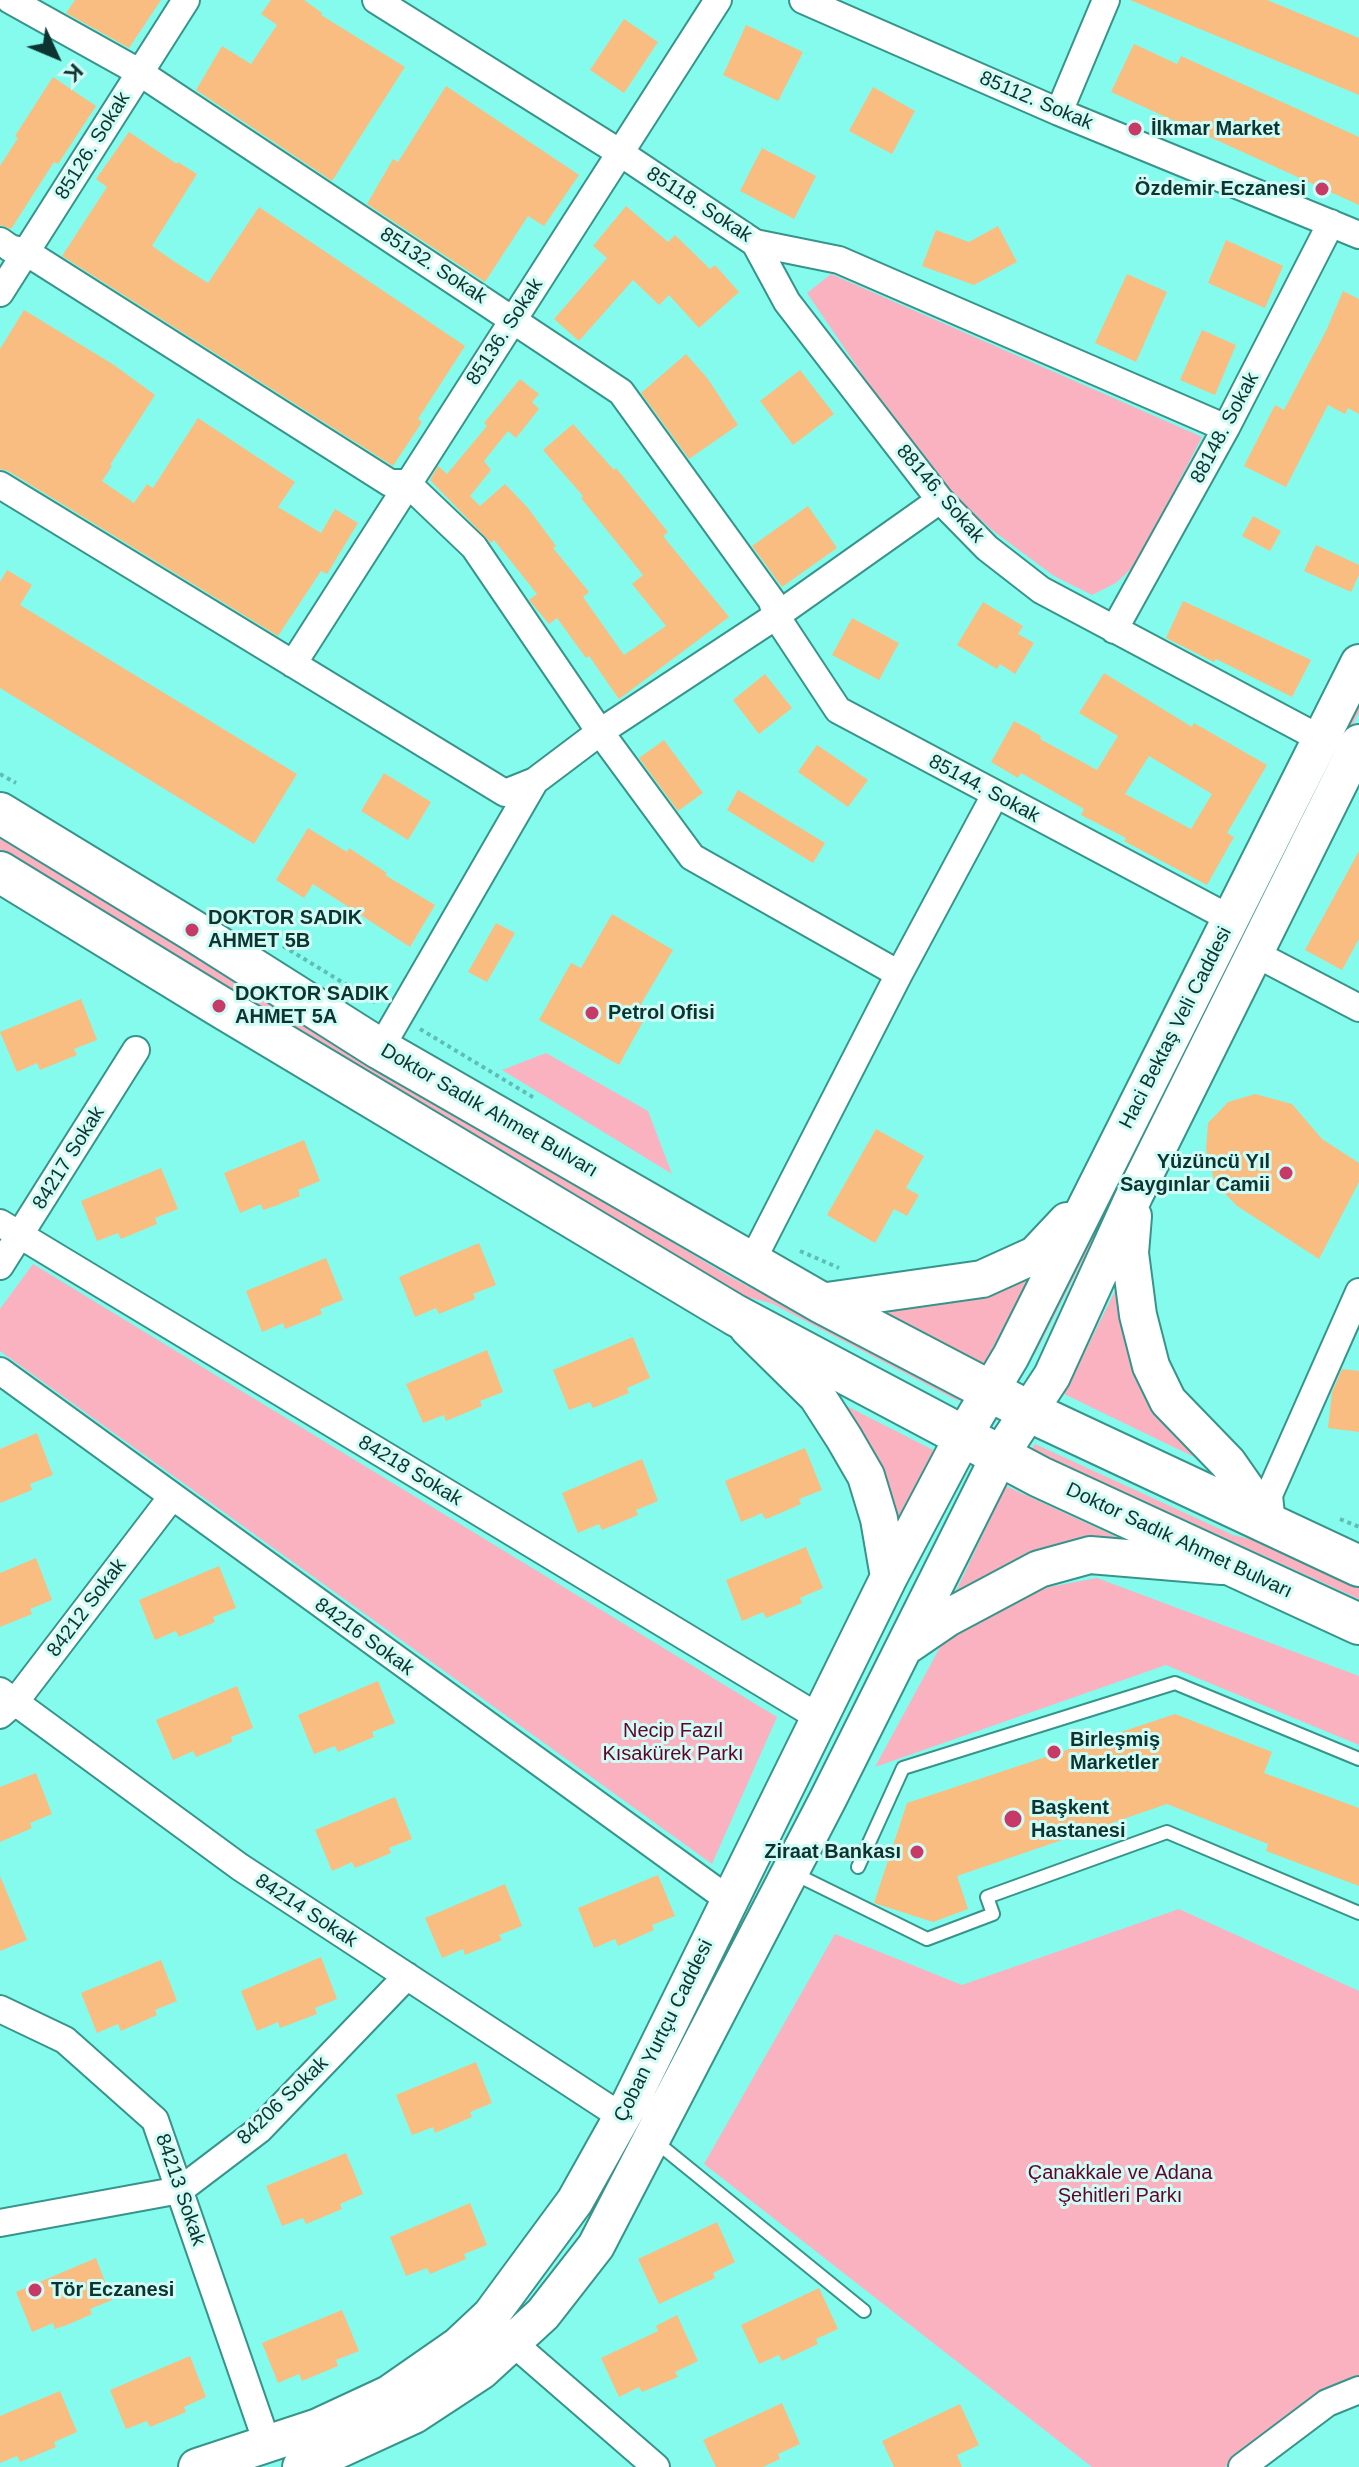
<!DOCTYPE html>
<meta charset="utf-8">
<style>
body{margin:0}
#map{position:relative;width:1359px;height:2467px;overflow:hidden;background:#85fbee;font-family:Arial,sans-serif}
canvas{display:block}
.north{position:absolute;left:16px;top:16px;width:80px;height:80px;-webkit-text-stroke:6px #d1fbf5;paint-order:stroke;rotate:134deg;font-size:22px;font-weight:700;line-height:32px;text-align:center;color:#0d3430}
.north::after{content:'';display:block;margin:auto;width:28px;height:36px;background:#0d3430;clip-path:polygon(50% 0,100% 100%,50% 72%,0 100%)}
</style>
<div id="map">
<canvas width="1359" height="2467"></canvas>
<div class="north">K</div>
</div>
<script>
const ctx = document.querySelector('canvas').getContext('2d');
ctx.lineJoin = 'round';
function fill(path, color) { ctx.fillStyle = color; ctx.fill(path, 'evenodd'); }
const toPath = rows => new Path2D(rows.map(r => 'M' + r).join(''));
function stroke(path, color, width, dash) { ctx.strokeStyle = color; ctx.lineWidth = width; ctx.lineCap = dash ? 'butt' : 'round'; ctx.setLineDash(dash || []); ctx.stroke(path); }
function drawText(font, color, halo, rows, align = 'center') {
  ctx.font = font + ' Arial,sans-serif'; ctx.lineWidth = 6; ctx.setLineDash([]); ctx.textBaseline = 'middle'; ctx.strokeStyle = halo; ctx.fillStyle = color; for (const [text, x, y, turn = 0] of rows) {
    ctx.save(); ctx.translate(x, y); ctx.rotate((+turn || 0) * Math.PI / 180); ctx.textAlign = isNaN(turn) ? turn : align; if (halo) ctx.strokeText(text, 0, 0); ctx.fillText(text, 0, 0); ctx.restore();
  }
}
fill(toPath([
 [831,274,1202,437,1136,564,1116,583,1092,595,1054,576,992,530,946,488,879,399,807,293],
 [1359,697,1359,712,1250,931,1035,1354,1031,1353,1100,1218,1132,1149],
 [0,837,157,934,732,1278,962,1396,958,1401,773,1304,726,1291,150,942,0,849],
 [546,1053,648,1111,672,1174,502,1070],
 [33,1264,777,1717,712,1864,0,1351,0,1309],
 [1126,1269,1141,1358,1227,1473,1064,1394],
 [1033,1271,983,1366,860,1300],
 [827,1396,935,1451,889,1546],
 [1035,1444,1233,1535,1262,1542,1359,1588,1359,1599,1031,1450],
 [1006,1486,1147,1551,946,1612],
 [1097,1578,1359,1676,1359,1745,1166,1665,875,1767,945,1638,1028,1591],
 [1179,1909,1359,1991,1359,2383,1238,2455,1225,2467,1092,2467,704,2164,835,1934,962,1985]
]), '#fab2c0');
fill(toPath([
 [75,0,161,0,129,48,66,13],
 [271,0,304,0,322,13,321,15,405,67,332,181,196,90,222,46,251,64,277,25,261,14],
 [1130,0,1267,0,1359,38,1359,95],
 [624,19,658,42,624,93,590,70],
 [746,25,803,52,778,101,723,75],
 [1134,44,1177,64,1181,56,1359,137,1359,205,1111,92],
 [53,77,96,106,58,164,54,162,11,229,0,225,0,166,18,138,15,136],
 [446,86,579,175,544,226,528,216,485,282,367,204,393,159,398,162],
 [873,87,915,111,892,154,849,131],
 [129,132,177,164,178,162,197,174,152,246,175,262,208,283,259,207,465,346,418,419,422,422,393,466,62,256,107,187,96,179],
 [762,148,816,176,794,219,740,191],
 [626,206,668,242,675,235,710,269,715,265,739,292,699,328,669,295,659,305,633,280,579,341,554,319,607,258,593,246],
 [998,226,1017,262,974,285,922,266,936,230,969,242],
 [1226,240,1283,266,1265,308,1208,283],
 [1127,274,1167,292,1136,362,1095,343],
 [1343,291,1359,299,1359,414,1348,408,1345,414,1328,405,1286,487,1244,466,1275,405,1284,410,1326,331],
 [24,310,114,365,155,395,110,465,112,466,102,481,134,503,147,484,153,488,198,418,295,482,278,507,321,533,335,509,358,523,327,574,321,571,278,636,8,471,0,469,0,349],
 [1202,330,1236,345,1215,395,1180,380],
 [686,354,708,379,738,425,689,459,641,393],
 [800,370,834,414,793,445,760,401],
 [520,379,539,394,532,402,539,409,516,438,508,431,484,461,491,470,470,496,480,506,505,484,528,508,556,546,553,548,589,592,583,597,624,655,666,626,632,584,643,575,581,498,583,496,543,450,573,424,614,470,616,468,668,532,663,536,729,617,619,699,589,656,586,658,557,618,549,624,529,600,537,594,494,540,491,543,430,480,438,466,447,474,487,426,484,423],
 [808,506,837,548,782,587,752,546],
 [1253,516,1281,531,1270,551,1242,536],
 [1316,545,1359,565,1359,575,1351,592,1304,571],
 [7,570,32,585,20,605,297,774,254,844,0,688,0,582],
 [1183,601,1311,660,1292,697,1216,659,1214,662,1166,638],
 [983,602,1023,626,1018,634,1034,643,1015,674,1000,664,997,669,957,645],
 [852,618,899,643,879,680,832,655],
 [1104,673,1192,727,1194,723,1267,765,1227,833,1234,837,1207,885,1124,841,1126,838,1081,815,1084,809,1021,773,1018,778,991,762,1014,721,1041,736,1040,739,1097,770,1118,736,1079,713],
 [1149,756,1212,794,1191,829,1125,794],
 [765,674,792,708,759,734,733,700],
 [664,740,703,793,678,811,639,758],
 [817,745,868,780,848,807,798,772],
 [384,773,431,802,408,840,361,811],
 [738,790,825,843,813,863,727,810],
 [308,828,347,852,349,848,387,873,385,875,435,905,410,947,313,884,304,898,276,880],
 [1359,851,1359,939,1342,970,1305,950],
 [612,914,673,950,641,1004,650,1009,619,1065,539,1020,571,963,581,968],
 [496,923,515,933,487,982,468,972],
 [81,999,97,1040,74,1049,77,1055,40,1070,37,1063,17,1072,0,1032],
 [1255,1094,1292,1104,1322,1139,1359,1163,1359,1182,1319,1259,1237,1206,1215,1183,1206,1149,1208,1123,1228,1102],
 [876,1129,924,1156,906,1188,919,1195,907,1216,894,1209,875,1243,827,1215],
 [304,1140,320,1181,298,1190,300,1196,275,1206,263,1210,261,1204,240,1213,224,1173],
 [161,1168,178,1209,155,1218,157,1224,121,1239,118,1233,97,1241,81,1201],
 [479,1243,496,1285,473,1294,475,1299,439,1314,436,1308,415,1317,399,1277],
 [326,1258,343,1300,320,1309,322,1314,285,1329,283,1323,262,1332,246,1291],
 [633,1337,650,1378,627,1388,629,1393,593,1408,590,1402,569,1410,553,1370],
 [487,1350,503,1392,480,1401,482,1406,446,1421,444,1415,423,1423,406,1384],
 [1342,1369,1359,1371,1359,1432,1328,1428,1332,1392],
 [37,1433,53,1475,30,1484,32,1490,0,1503,0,1449],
 [805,1448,822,1490,799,1499,801,1504,769,1518,765,1519,762,1513,741,1522,725,1481],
 [642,1459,658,1501,636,1510,638,1515,602,1530,599,1524,578,1533,562,1493],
 [806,1547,823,1588,800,1598,802,1603,766,1618,763,1612,742,1621,726,1580],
 [36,1558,52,1600,30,1609,32,1614,0,1627,0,1573],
 [219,1566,236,1608,213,1617,215,1622,179,1637,176,1631,155,1640,139,1600],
 [378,1681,395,1723,372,1732,374,1737,338,1752,335,1746,314,1754,298,1715],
 [237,1686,253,1728,231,1737,232,1742,196,1757,193,1751,173,1760,156,1720],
 [1175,1714,1272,1752,1264,1773,1359,1808,1359,1886,1266,1851,1268,1844,1167,1804,957,1876,968,1909,933,1922,874,1903,907,1803],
 [36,1773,52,1814,30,1823,32,1828,0,1842,0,1787],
 [395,1797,412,1839,389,1848,391,1853,355,1868,352,1862,332,1871,315,1830],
 [658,1875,675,1916,652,1925,654,1930,618,1946,615,1939,594,1948,578,1908],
 [0,1876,27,1940,0,1951],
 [505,1884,522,1926,499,1935,502,1940,465,1955,463,1949,442,1958,425,1918],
 [321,1957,337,1999,315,2008,317,2014,280,2028,278,2022,257,2031,241,1991],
 [161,1960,177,2001,155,2010,157,2015,121,2031,118,2024,97,2033,81,1993],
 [476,2062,492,2103,470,2112,472,2117,435,2133,433,2127,412,2135,396,2095],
 [346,2153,363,2194,340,2204,342,2209,306,2224,303,2218,282,2226,266,2186],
 [470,2203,487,2245,464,2254,466,2259,430,2274,427,2268,406,2276,390,2237],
 [717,2222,735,2262,713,2273,715,2278,659,2304,638,2259],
 [96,2258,112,2300,90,2309,92,2314,67,2325,55,2329,53,2323,32,2332,16,2292],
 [819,2288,838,2329,816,2339,818,2344,782,2361,779,2355,759,2364,741,2325],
 [342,2310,359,2351,336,2360,338,2366,302,2381,299,2374,278,2383,262,2343],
 [677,2315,698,2361,675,2372,678,2377,642,2392,639,2387,619,2397,601,2358,658,2331,656,2326],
 [190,2356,206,2397,184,2407,186,2412,150,2427,147,2421,126,2429,110,2390],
 [60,2391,77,2432,54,2442,56,2447,20,2462,17,2456,0,2463,0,2416],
 [782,2403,800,2444,778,2454,780,2459,763,2467,716,2467,703,2440],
 [960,2404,979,2445,957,2455,962,2467,894,2467,882,2441]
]), '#f9bd81');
const service = toPath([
 [858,1867,903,1768,1175,1683,1359,1759],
 [793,1873,927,1939,993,1914,987,1897,1167,1832,1359,1913],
 [655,2141,864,2311]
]);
const minor = toPath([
 [10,0,139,72,621,392,772,601,776,616,838,710,1231,919],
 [376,0,622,154,755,243,839,260,1226,428],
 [803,0,1059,112,1359,235],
 [1059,112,1106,0],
 [0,241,10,248,26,252,390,483,407,483,474,547,600,732,692,857,899,974],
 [755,243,787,302,940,500,987,548,1041,590,1321,739],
 [0,293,186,0],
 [0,485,505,793,535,781,600,732,776,616,940,500],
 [1114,630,1226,428,1331,223],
 [293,664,718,0],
 [1254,953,1359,1008],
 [380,1049,535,781],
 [0,1223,820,1718],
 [751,1263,899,974,995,795],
 [0,1266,136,1050],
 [0,1371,729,1900],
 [1272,1525,1269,1495,1359,1292],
 [0,1691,240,1867,622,2117],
 [0,1715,15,1702,171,1498],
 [0,2009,65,2040,155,2120,267,2443],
 [0,2223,180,2190,259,2130,407,1976],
 [512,2342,656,2467],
 [1242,2467,1327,2403,1359,2390]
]);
const secondary = toPath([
 [1133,1216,1130,1253,1138,1315,1151,1366,1168,1401,1228,1463,1272,1526],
 [820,1302,982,1279,1035,1255,1067,1221],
 [748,1328,817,1396,844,1438,866,1476,879,1519,889,1577],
 [905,1647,949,1617,1039,1569,1090,1555,1222,1566],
 [197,2467,318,2427,389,2394,458,2346,491,2315,575,2201,631,2101,889,1577,964,1435,1011,1356,1359,663],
 [301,2467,414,2415,481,2371,543,2314,596,2246,828,1799,1000,1455,1052,1376,1135,1194,1359,743]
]);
const primary = toPath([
 [0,813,192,930,380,1049,820,1302,1028,1411,1359,1566],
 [0,872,219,1006,735,1315,1040,1477,1359,1624]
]);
stroke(service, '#37948b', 16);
stroke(minor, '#37948b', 30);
stroke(secondary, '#37948b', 40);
stroke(primary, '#37948b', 44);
stroke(toPath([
 [0,774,16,783],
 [283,946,378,1004],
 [420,1029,536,1099],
 [800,1251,839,1268],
 [1340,1519,1359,1527]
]), '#60bdb3', 4, [4, 4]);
stroke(service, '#fff', 12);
stroke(minor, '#fff', 26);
stroke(secondary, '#fff', 36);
stroke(primary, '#fff', 40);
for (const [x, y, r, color] of [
 [1135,129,8,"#c73966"],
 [1322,189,8,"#c73966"],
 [192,930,8,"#c73966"],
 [219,1006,8,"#c73966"],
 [592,1013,8,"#c73966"],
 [1286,1173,8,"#c73966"],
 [1054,1752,8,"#c73966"],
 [1013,1819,10,"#c73966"],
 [917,1852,8,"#c73966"],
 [35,2290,8,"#c73966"]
]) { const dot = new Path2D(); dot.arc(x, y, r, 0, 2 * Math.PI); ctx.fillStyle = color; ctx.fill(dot); stroke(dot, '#d1fbf5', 3); }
drawText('20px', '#0d3430', '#d1fbf5', [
 ["85112. Sokak",1036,101,23],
 ["85126. Sokak",93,146,-58],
 ["85118. Sokak",699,205,33],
 ["85132. Sokak",433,266,33],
 ["85136. Sokak",505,332,-57],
 ["88148. Sokak",1225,428,-62],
 ["88146. Sokak",940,494,49],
 ["85144. Sokak",984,789,28],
 ["Haci Bektaş Veli Caddesi",1176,1028,-63],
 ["Doktor Sadık Ahmet Bulvarı",489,1111,30],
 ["84217 Sokak",69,1158,-58],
 ["84218 Sokak",410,1471,31],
 ["Doktor Sadık Ahmet Bulvarı",1179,1541,25],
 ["84212 Sokak",87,1608,-53],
 ["84216 Sokak",364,1637,36],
 ["84214 Sokak",306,1911,33],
 ["Çoban Yurtçu Caddesi",664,2031,-64],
 ["84206 Sokak",283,2101,-44],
 ["84213 Sokak",180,2190,71]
]);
drawText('bold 20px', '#0d3430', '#d1fbf5', [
 ["İlkmar Market",1151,129],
 ["Özdemir Eczanesi",1306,189,"right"],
 ["DOKTOR SADIK",208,918],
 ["AHMET 5B",208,941],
 ["DOKTOR SADIK",235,994],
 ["AHMET 5A",235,1017],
 ["Petrol Ofisi",608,1013],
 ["Yüzüncü Yıl",1270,1162,"right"],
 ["Saygınlar Camii",1270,1185,"right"],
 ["Birleşmiş",1070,1740],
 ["Marketler",1070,1763],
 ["Başkent",1031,1808],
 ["Hastanesi",1031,1831],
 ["Ziraat Bankası",901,1852,"right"],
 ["Tör Eczanesi",51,2290]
], 'left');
drawText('20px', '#63032a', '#d1fbf5', [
 ["Necip Fazıl",673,1731],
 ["Kısakürek Parkı",673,1754],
 ["Çanakkale ve Adana",1120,2173],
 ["Şehitleri Parkı",1120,2196]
]);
</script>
